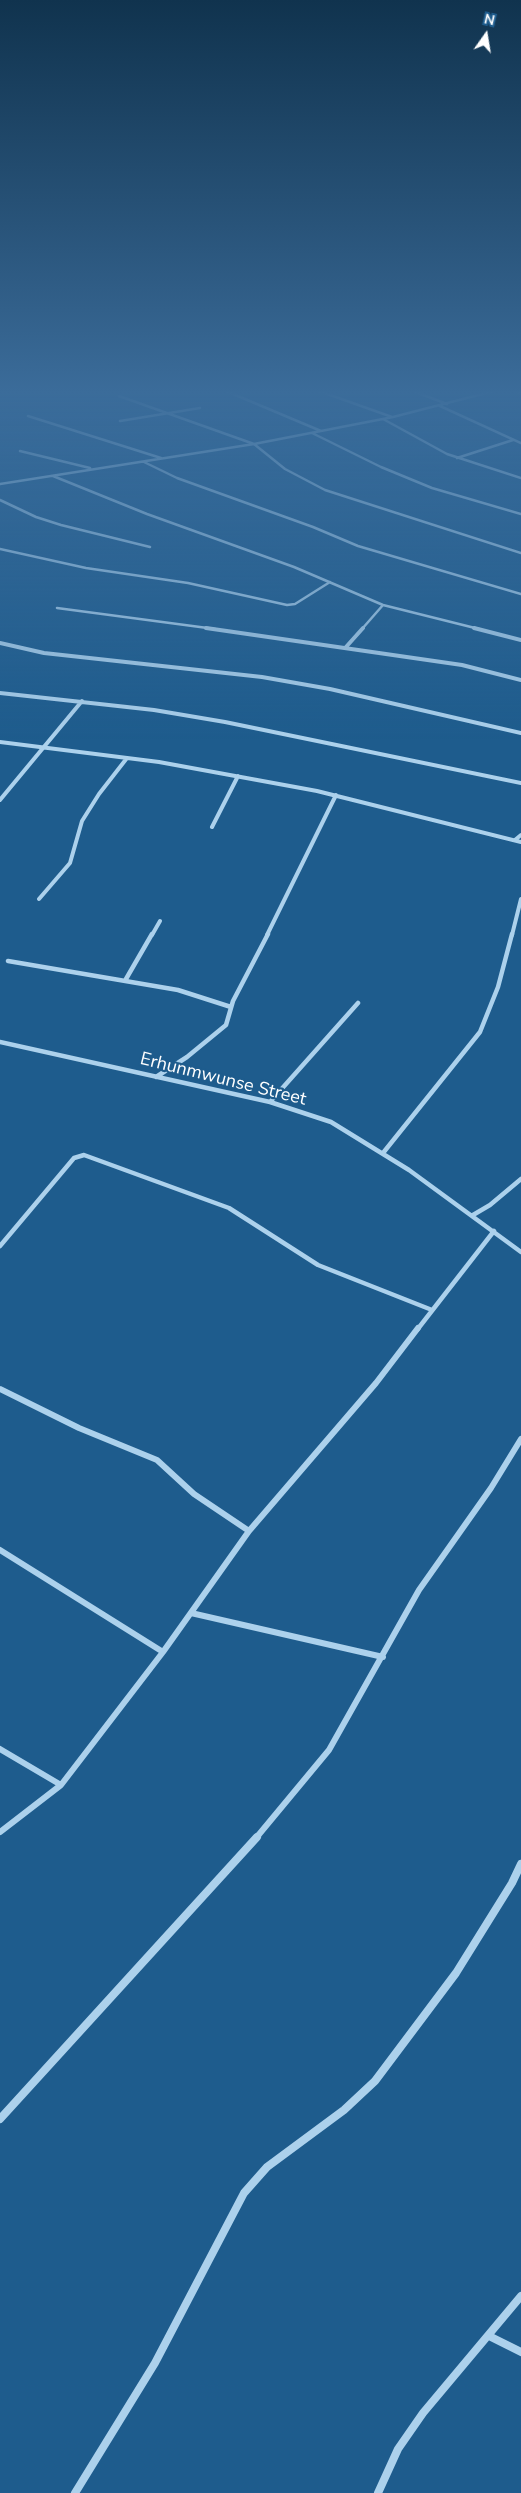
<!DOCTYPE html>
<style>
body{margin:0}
#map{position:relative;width:521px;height:2493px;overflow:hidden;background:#1e5c8d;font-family:"Nunito Sans",sans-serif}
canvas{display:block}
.north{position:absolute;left:461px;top:10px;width:50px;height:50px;-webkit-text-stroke:4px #1e5c8d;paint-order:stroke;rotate:13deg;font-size:14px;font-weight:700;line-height:20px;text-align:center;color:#fff}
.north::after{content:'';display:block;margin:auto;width:18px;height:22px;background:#fff;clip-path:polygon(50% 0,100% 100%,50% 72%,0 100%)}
</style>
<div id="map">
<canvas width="521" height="2493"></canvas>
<div class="north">N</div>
</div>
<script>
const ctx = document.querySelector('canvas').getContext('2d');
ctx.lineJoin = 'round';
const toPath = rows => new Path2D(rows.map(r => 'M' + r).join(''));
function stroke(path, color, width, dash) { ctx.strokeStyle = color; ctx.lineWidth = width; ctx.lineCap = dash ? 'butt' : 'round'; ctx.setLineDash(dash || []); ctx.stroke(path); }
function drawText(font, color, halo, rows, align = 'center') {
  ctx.font = font + ' "Nunito Sans",sans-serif'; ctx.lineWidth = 4.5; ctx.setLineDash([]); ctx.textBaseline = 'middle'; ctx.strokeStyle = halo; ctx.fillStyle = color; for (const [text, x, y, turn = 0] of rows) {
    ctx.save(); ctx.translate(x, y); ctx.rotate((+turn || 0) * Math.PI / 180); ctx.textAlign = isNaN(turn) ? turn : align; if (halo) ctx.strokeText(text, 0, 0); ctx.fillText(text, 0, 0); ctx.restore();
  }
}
stroke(toPath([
 [226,391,321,431],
 [319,391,392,417],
 [413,391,447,404],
 [516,391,521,394],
 [119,396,254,444,285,469,325,490,521,553],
 [440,406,521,443],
 [28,416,161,458],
 [383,419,447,454,521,478],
 [120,421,200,408],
 [312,433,381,467,432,488,521,514],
 [20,451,90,468],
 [457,458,513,440],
 [144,462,177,478,313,527,358,546,521,594],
 [53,476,147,514,294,567,383,605,479,629],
 [0,484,254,444,393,417,494,391],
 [0,500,36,517,61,525,150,547],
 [0,549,86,568,188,583,287,605,295,604,330,582],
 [57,608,215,629],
 [362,629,383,605]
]), '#acd1ec', 2.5);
stroke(toPath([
 [206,628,462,665,521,680],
 [474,628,521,640],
 [0,643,44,653,262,677,330,689,521,733],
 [346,647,363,628],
 [0,693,154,710,225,722,521,783],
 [0,742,159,762,317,791,521,842],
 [0,800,82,701],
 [212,827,238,776],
 [515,840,521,835],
 [39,899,70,863,82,821,99,794,127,758],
 [152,935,160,921],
 [267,935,336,795],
 [512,935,521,899]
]), '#acd1ec', 4);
stroke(toPath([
 [8,961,178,990,231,1007],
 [126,979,152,934],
 [0,1042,270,1102,331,1122,409,1170,521,1252],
 [156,1077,187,1057,226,1025,233,1001,268,934],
 [270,1102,358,1003],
 [383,1153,480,1032,498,987,512,934],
 [473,1215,490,1205,521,1179],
 [0,1246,74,1158,84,1155,229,1208,318,1265,432,1310],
 [417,1330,494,1231]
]), '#acd1ec', 4.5);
stroke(toPath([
 [0,1389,79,1428,157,1460,194,1494,249,1531],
 [0,1550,163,1652],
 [191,1613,383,1657],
 [0,1749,61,1785],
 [0,1832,61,1785,163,1652,249,1531,376,1383,418,1328],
 [256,1838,329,1750,419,1590,491,1488,521,1439]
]), '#acd1ec', 6);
stroke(toPath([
 [0,2119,257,1837],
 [489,2336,521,2352],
 [75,2493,155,2363,244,2193,267,2167,344,2110,375,2081,456,1973,512,1883,521,1864],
 [378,2493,398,2449,423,2413,521,2296]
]), '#acd1ec', 8);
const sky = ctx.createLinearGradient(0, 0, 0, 740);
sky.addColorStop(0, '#10334e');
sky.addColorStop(0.53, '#3b6c9a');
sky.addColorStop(1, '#3b6c9a00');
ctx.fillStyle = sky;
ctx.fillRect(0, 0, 521, 740);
drawText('18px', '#fff', '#1e5c8d', [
 ["Erhunmwunse Street",223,1080,14]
]);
</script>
